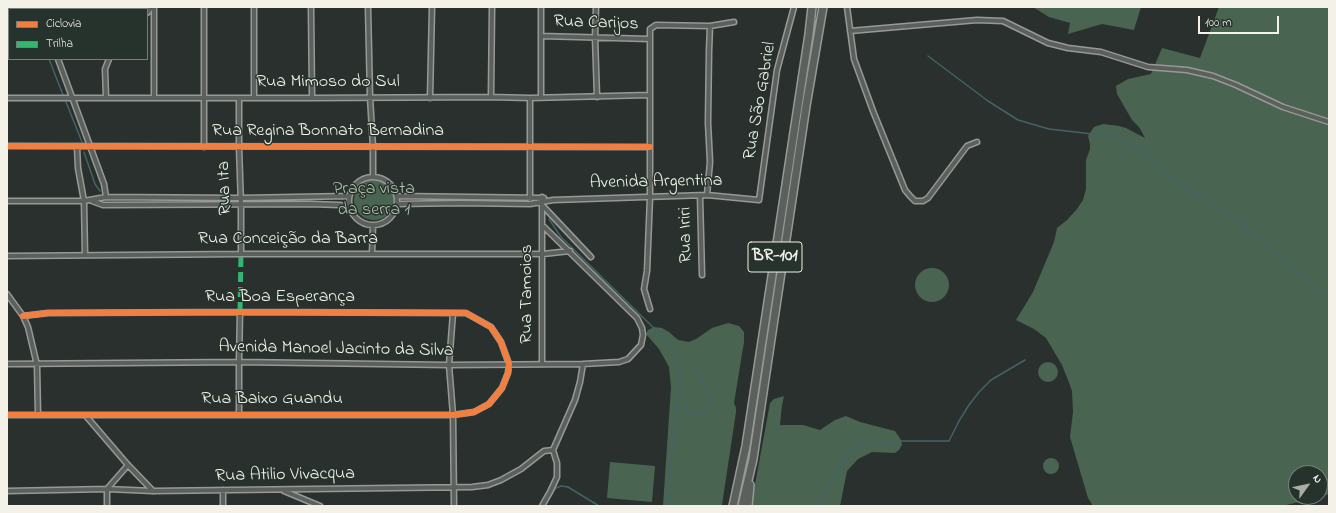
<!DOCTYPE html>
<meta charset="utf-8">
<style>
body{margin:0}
#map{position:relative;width:1336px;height:513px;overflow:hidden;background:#29302d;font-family:"Indie Flower",sans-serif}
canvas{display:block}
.frame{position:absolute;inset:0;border:8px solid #f4f1e8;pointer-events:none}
.legend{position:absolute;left:8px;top:8px;width:140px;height:52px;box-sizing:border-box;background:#26332d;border:1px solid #787f78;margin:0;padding:5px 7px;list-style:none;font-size:12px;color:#f4f1e8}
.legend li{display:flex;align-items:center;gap:8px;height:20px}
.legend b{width:20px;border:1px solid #787f78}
.north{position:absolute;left:1288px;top:465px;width:40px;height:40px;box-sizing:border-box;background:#26332d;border:1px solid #787f78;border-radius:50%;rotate:57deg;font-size:11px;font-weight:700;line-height:16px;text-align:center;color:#f4f1e8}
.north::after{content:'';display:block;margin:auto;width:14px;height:18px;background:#adada7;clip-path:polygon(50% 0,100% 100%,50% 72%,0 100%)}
.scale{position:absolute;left:1198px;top:16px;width:81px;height:18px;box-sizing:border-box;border:2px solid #f4f1e8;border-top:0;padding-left:5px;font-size:12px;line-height:14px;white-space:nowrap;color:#f4f1e8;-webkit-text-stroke:3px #26332d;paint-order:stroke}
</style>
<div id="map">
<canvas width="1336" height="513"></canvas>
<div class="frame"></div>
<ul class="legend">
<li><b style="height:5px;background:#f27e40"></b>Ciclovia</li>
<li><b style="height:5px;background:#33b770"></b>Trilha</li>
</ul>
<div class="north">N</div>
<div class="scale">100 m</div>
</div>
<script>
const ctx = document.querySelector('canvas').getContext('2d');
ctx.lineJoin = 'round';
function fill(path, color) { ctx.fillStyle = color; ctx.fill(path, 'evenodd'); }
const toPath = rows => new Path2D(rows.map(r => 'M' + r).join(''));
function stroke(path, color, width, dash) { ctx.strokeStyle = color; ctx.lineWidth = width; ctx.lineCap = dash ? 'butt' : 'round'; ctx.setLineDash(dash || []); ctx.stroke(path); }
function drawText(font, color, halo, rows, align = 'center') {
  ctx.font = font + ' "Indie Flower",sans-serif'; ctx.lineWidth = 3; ctx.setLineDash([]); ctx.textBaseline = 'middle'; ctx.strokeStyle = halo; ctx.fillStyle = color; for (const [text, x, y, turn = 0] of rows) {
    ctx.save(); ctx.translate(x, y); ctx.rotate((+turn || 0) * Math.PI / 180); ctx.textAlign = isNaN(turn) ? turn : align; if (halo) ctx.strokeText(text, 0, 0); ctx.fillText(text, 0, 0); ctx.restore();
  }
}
fill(toPath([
 [7,7,55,7,55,9,9,9,9,52,7,53],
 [1033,7,1141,7,1134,30,1102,24,1068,34,1070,23,1049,17],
 [1219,7,1329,7,1329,494,1320,497,1320,473,1296,473,1296,497,1319,497,1282,506,1093,506,1088,498,1070,437,1073,412,1072,391,1068,380,1062,365,1046,338,1034,329,1016,320,1033,292,1054,242,1057,228,1067,220,1077,209,1083,200,1086,189,1086,160,1090,149,1090,144,1088,136,1094,127,1103,124,1119,126,1126,128,1145,138,1139,127,1132,120,1117,94,1116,86,1128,79,1151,74,1162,48,1200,58],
 '354 200a20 20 0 1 1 40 0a20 20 0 1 1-40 0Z',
 '915 285a17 17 0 1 1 34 0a17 17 0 1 1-34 0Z',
 [728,323,739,326,744,332,744,342,734,403,736,408,736,412,722,505,721,506,663,506,671,387,669,367,659,349,646,334,648,330,654,327,662,328,669,332,678,340,689,342,696,339,712,328],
 '1038 372a10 10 0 1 1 20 0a10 10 0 1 1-20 0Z',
 [784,396,782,405,780,425,803,425,820,430,835,420,846,416,860,422,895,431,901,440,902,445,899,450,895,453,872,452,858,459,847,471,840,506,751,506,770,403,774,399],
 '1043 466a8 8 0 1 1 16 0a8 8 0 1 1-16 0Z',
 [610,462,655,466,652,502,607,498]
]), '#496551');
stroke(toPath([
 [15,7,17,9],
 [50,9,50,7],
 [928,56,988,101,1018,120,1049,129,1110,136,1148,151,1151,161,1156,166,1171,178,1200,196,1239,222,1315,286,1329,296],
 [49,59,63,95],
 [66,102,82,142],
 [84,152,95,184,100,191],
 [549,219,561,237,663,337,673,349,681,382,677,401,670,470,668,506],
 [676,410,684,409,691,414,699,414,708,410,711,404,708,392,699,379,691,363],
 [551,494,556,488,561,486,568,487,599,506],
 [539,506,541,504],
 [817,506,849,452,853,449,863,444,901,441,949,441,959,421,969,405,979,392,991,380,1025,360]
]), '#446367', 1.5);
const minor = toPath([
 [154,7,154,98],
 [204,7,204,147],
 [254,7,254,97],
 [311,7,312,98],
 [368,7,370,97,373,147,373,176],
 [541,7,541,97],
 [596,7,595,37,597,97],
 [847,7,854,59,873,111,905,190,910,196,915,201,923,201,928,198,967,146,977,142],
 [57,9,58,7],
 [147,13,152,7],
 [850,31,977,20,1003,21,1048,43,1068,48,1101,52,1148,67,1187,70,1213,76,1236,85,1283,107,1329,122],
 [541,36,650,39],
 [58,59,104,184,106,197],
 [491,97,492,7],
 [7,98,312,98,491,97,530,98,649,95],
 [106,98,105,69,109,59],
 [239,98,239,147,241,205,241,254],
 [430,98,432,7],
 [7,146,650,147],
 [77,147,78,168,84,201,85,255],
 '349 201a24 24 0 1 1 48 0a24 24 0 1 1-48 0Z',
 [707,195,710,162,708,123,709,51,710,26],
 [397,196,544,198],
 [700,196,702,275],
 [530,199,530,98],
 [7,201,84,201,106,197,241,198,349,196],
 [92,201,103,205,310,204,340,205,350,207],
 [397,204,461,203,530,204,553,200,707,195,759,200,777,70,794,7],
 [542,205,591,257],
 [542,225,542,364],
 [372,253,373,225],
 [7,256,241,254,543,254,570,251],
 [7,294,23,316,28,327,37,365,38,415],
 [650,309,644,289,647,271,650,197,650,29,656,25,710,26,734,22],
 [453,313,449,365,453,415,454,506],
 [7,364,239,362,449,365,583,364,619,362,628,359,641,345,643,335,642,328,637,318,542,225,542,197],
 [7,415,453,415,474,412,489,404,502,388,508,373,509,364,501,342,491,327,466,313,240,312,48,313,23,316],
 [239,415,239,362,240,312],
 [86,416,128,465,153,491],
 [7,491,107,489,153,491,472,487,488,485,501,480,521,469,544,451,553,450],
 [284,491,320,506],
 [107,506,107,489,128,465],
 [223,506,223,490],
 [542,506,550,492,557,477,557,463,553,450,575,400,580,382,583,364]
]);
const primary = toPath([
 [733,506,746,446,809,34,812,7],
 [742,506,753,459,806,106,823,7],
 [748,506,750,485]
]);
stroke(minor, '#969996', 7);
stroke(primary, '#969996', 10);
stroke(minor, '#5c605c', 4);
stroke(primary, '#5c605c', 7);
stroke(toPath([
 [240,312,241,254]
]), '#33b770', 5, [10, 5]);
stroke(toPath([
 [7,146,650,147],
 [7,415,453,415,474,412,489,404,502,388,508,373,509,364,501,342,491,327,466,313,240,312,48,313,23,316]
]), '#f27e40', 6);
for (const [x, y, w] of [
 [775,257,54]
]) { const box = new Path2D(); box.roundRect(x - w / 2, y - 15, w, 30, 3); ctx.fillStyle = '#26332d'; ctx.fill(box); stroke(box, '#f4f1e8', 1); }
drawText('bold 17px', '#f4f1e8', null, [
 ["BR-101",775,257]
]);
drawText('18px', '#f4f1e8', '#26332d', [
 ["Rua Carijos",596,24,2],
 ["Rua Mimoso do Sul",328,83],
 ["Rua São Gabriel",761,101,-80],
 ["Rua Regina Bonnato Bernadina",328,132],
 ["Avenida Argentina",656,183,-1],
 ["Rua Ita",226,188,-92],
 ["Rua Iriri",687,235,-91],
 ["Rua Conceição da Barra",288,240],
 ["Rua Tamoios",528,294,-90],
 ["Rua Boa Esperança",280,298],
 ["Avenida Manoel Jacinto da Silva",336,350,1],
 ["Rua Baixo Guandu",272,400],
 ["Rua Atilio Vivacqua",285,476,-1]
]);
drawText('18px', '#b2bcae', '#26332d', [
 ["Praça vista",374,190],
 ["da serra 1",374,211]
]);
</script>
